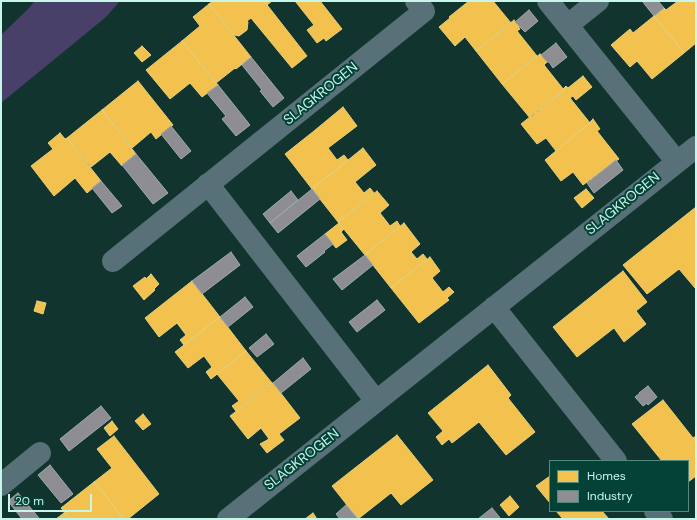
<!DOCTYPE html>
<style>
body{margin:0}
#map{position:relative;width:697px;height:520px;overflow:hidden;background:#12342e;font-family:"DM Sans",sans-serif}
canvas{display:block}
.frame{position:absolute;inset:0;border:2px solid #c7f6ea;pointer-events:none}
.legend{position:absolute;left:549px;top:460px;width:140px;height:52px;box-sizing:border-box;background:#044238;border:1px solid #528a7f;margin:0;padding:5px 7px;list-style:none;font-size:12px;color:#c7f6ea}
.legend li{display:flex;align-items:center;gap:8px;height:20px}
.legend b{width:20px;border:1px solid #528a7f}
.scale{position:absolute;left:8px;top:494px;width:84px;height:18px;box-sizing:border-box;border:2px solid #c7f6ea;border-top:0;padding-left:5px;font-size:12px;line-height:14px;white-space:nowrap;color:#c7f6ea;-webkit-text-stroke:3px #044238;paint-order:stroke}
</style>
<div id="map">
<canvas width="697" height="520"></canvas>
<div class="frame"></div>
<ul class="legend">
<li><b style="height:11px;background:#f2c14e"></b>Homes</li>
<li><b style="height:11px;background:#8d8d92"></b>Industry</li>
</ul>
<div class="scale">20 m</div>
</div>
<script>
const ctx = document.querySelector('canvas').getContext('2d');
ctx.lineJoin = 'round';
function fill(path, color) { ctx.fillStyle = color; ctx.fill(path, 'evenodd'); }
const toPath = rows => new Path2D(rows.map(r => 'M' + r).join(''));
function stroke(path, color, width, dash) { ctx.strokeStyle = color; ctx.lineWidth = width; ctx.lineCap = dash ? 'butt' : 'round'; ctx.setLineDash(dash || []); ctx.stroke(path); }
function drawText(font, color, halo, rows, align = 'center') {
  ctx.font = font + ' "DM Sans",sans-serif'; ctx.lineWidth = 4; ctx.setLineDash([]); ctx.textBaseline = 'middle'; ctx.strokeStyle = halo; ctx.fillStyle = color; for (const [text, x, y, turn = 0] of rows) {
    ctx.save(); ctx.translate(x, y); ctx.rotate((+turn || 0) * Math.PI / 180); ctx.textAlign = isNaN(turn) ? turn : align; if (halo) ctx.strokeText(text, 0, 0); ctx.fillText(text, 0, 0); ctx.restore();
  }
}
fill(toPath([
 [35,1,120,1,106,17,1,103,1,35,27,10]
]), '#484069');
const homes = toPath([
 [213,1,264,1,307,56,292,68,251,18,247,21,248,22,247,30,239,36,234,35,209,4,213,1],
 [264,1,272,1,267,5,264,1],
 [295,1,320,1,342,29,326,41,324,38,317,43,307,30,314,25,295,1],
 [469,1,493,1,511,23,476,51,465,37,455,46,439,27,450,18,449,17,469,1],
 [678,1,696,1,696,43,684,53,654,16,664,8,666,10,678,1],
 [209,4,251,57,236,69,235,68,216,83,182,41,200,26,193,17,209,4],
 [654,16,684,53,652,79,637,61,630,67,611,45,630,29,633,33,654,16],
 [514,20,520,29,517,31,537,56,502,84,476,51,514,20],
 [182,41,218,85,202,97,190,83,170,99,146,70,182,41],
 [142,46,151,55,142,62,134,53,142,46],
 [540,54,547,62,544,65,564,90,530,118,502,84,540,54],
 [583,76,592,87,576,100,573,96,570,98,590,123,556,151,546,138,537,144,521,124,564,90,563,89,566,86,568,88,583,76],
 [138,81,173,125,156,139,151,132,132,148,102,110,138,81],
 [343,107,357,126,328,148,337,160,344,155,348,160,312,189,285,154,314,131,343,107],
 [102,110,136,154,122,166,110,152,91,167,67,138,102,110],
 [593,119,600,129,597,131,619,159,616,161,616,160,583,185,573,172,561,181,545,160,590,123,590,122,593,119],
 [60,133,65,139,67,138,101,181,87,193,75,178,54,196,31,166,53,149,48,143,60,133],
 [363,148,376,165,355,182,364,193,370,188,374,193,338,222,312,189,363,148],
 [586,189,594,198,582,208,574,198,586,189],
 [377,191,389,205,380,213,390,226,397,221,400,226,365,255,338,222,377,191],
 [696,207,696,288,695,288,679,269,647,294,623,265,696,207],
 [339,223,344,229,341,232,347,240,336,248,325,234,339,223],
 [404,223,420,244,411,252,417,259,423,254,427,259,391,288,365,255,404,223],
 [430,257,440,271,432,278,443,292,449,287,454,292,447,298,449,300,419,323,391,288,430,257],
 [623,271,647,302,636,311,646,324,624,342,614,328,577,357,553,327,623,271],
 [151,274,159,284,154,289,155,290,144,300,133,286,145,277,146,279,151,274],
 [192,281,220,317,184,345,180,340,186,335,177,323,159,337,145,318,192,281],
 [37,301,46,303,43,314,34,311,37,301],
 [220,317,246,351,211,379,206,372,212,367,204,356,188,368,175,352,220,317],
 [246,351,272,383,236,411,232,406,239,401,217,374,246,351],
 [488,365,511,395,508,398,535,432,506,455,479,422,452,443,449,439,442,445,436,437,443,431,428,413,488,365],
 [273,383,300,418,279,434,284,440,267,453,260,444,269,439,261,428,248,439,230,416,273,383],
 [663,400,693,438,696,436,696,476,688,482,688,461,662,461,632,424,663,400],
 [143,414,151,424,143,430,135,421,143,414],
 [112,421,118,429,110,436,104,428,112,421],
 [397,435,433,480,401,505,391,493,358,519,332,486,397,435],
 [114,436,159,494,128,519,124,519,94,482,112,468,97,449,114,436],
 [550,476,550,503,536,486,550,476],
 [94,482,124,519,70,519,61,508,94,482],
 [510,496,519,507,509,516,500,505,510,496],
 [556,511,602,511,609,519,563,519,556,511],
 [64,513,70,519,56,519,64,513],
 [313,513,317,519,305,519,313,513]
]);
fill(homes, '#f2c14e');
stroke(homes, '#e5d17d', 1);
const industry = toPath([
 [642,1,658,1,664,8,654,16,642,1],
 [529,10,538,21,525,32,515,22,529,10],
 [556,43,567,57,553,68,549,62,547,62,541,55,556,43],
 [251,57,284,98,273,107,260,91,262,90,242,65,251,57],
 [218,85,250,125,236,136,222,119,226,116,207,93,218,85],
 [171,126,191,151,181,159,161,134,171,126],
 [136,154,168,193,153,204,122,165,136,154],
 [616,160,623,170,594,193,587,183,616,160],
 [101,181,122,206,112,213,92,188,101,181],
 [312,189,320,199,278,233,270,223,312,189],
 [291,191,298,200,270,223,263,214,291,191],
 [325,234,333,244,324,251,325,252,306,267,297,256,325,234],
 [231,252,240,265,202,294,192,281,231,252],
 [365,255,373,265,342,290,333,279,365,255],
 [245,297,253,307,228,327,220,317,245,297],
 [377,300,385,310,357,332,349,322,377,300],
 [266,334,274,344,257,357,249,348,266,334],
 [303,358,311,369,281,393,273,383,303,358],
 [648,386,657,397,648,405,647,403,643,406,635,397,640,393,639,393,648,386],
 [101,406,111,418,69,451,60,439,101,406],
 [50,465,73,494,61,503,38,475,50,465],
 [18,493,39,518,38,519,22,519,8,501,18,493],
 [346,505,358,519,340,519,336,514,346,505],
 [492,508,501,519,478,519,492,508]
]);
fill(industry, '#8d8d92');
stroke(industry, '#9eacac', 1);
stroke(toPath([
 [548,1,677,162],
 [568,25,598,1],
 [208,184,376,401],
 [113,261,424,11,416,1],
 [494,307,616,461],
 [1,485,40,453],
 [655,511,662,519],
 [228,519,696,147]
]), '#587078', 22);
drawText('14px', '#c7f6ea', '#044238', [
 ["SLAGKROGEN",321,94,-39],
 ["SLAGKROGEN",623,204,-39],
 ["SLAGKROGEN",302,460,-38]
]);
</script>
